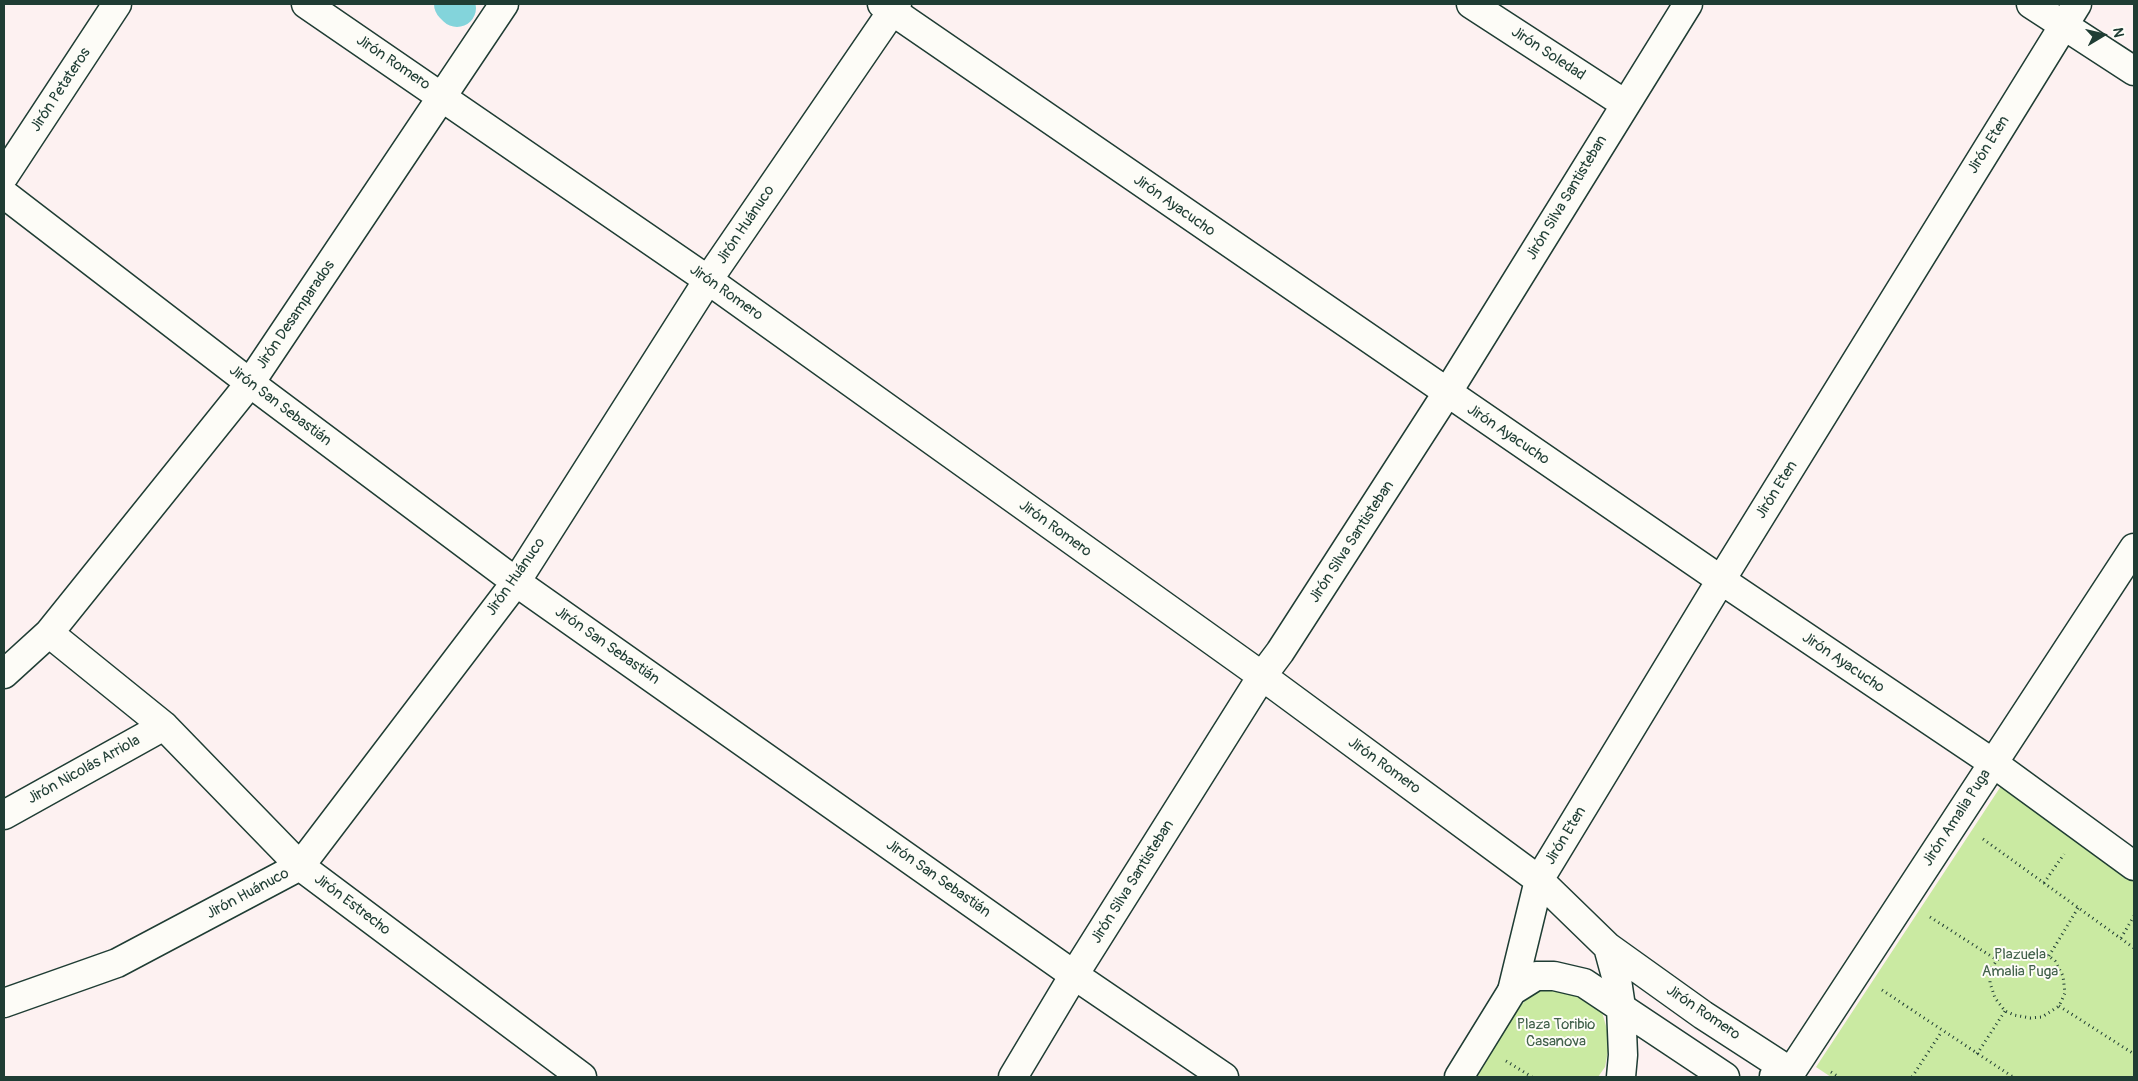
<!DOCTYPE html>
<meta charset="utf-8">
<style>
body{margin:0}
#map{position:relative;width:2138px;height:1081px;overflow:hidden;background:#fdf1f1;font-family:Pangolin,sans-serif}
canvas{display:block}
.frame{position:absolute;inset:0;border:5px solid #1f3d34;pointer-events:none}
.north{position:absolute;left:2078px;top:10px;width:50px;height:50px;-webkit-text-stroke:4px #fdfcf7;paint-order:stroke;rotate:81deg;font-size:14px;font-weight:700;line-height:20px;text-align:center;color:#1f3d34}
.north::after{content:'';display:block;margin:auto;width:18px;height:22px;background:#1f3d34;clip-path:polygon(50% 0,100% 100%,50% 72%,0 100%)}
</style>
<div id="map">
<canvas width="2138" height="1081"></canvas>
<div class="frame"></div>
<div class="north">N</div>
</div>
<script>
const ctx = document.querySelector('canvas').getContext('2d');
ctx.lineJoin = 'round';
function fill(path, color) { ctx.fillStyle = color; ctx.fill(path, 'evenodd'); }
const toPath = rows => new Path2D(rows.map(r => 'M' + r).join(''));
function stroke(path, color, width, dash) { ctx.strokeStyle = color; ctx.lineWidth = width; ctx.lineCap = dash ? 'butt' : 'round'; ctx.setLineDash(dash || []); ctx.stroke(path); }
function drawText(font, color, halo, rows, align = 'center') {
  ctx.font = font + ' Pangolin,sans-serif'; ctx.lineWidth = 4; ctx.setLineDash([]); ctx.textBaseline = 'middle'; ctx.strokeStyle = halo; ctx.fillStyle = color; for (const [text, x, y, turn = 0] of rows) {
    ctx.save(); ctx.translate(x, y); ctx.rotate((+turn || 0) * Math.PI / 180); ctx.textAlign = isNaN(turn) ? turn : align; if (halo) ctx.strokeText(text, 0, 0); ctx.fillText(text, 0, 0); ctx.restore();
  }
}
fill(toPath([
 [2001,786,2134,879,2134,1077,1831,1077,1816,1067],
 [1556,990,1573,990,1595,1003,1602,1012,1610,1040,1605,1067,1598,1077,1477,1077,1518,1008,1530,996,1541,991]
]), '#caeaa2');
stroke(toPath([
 [453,4,457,8]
]), '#83d4db', 38);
const street = toPath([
 [306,4,708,280,1262,676,1539,880,1608,947,1703,1015,1791,1072],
 [882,4,1721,580,1993,763,2134,866],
 [1471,4,1625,104],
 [2031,4,2134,71],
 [4,176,117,4],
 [4,194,250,383,516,582,1074,975,1224,1077],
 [49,633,164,726,300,866,582,1077],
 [4,674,49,633,250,383,504,4],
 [4,815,164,726],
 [1608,947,1617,980,1621,1007],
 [1512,991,1539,880,1721,580,2077,4],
 [4,1003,117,963,300,866,516,582,708,280,897,4],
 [1774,1076,1791,1072,2134,548],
 [1013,1077,1074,975,1262,676,1280,652,1447,393,1688,4]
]);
const secondary = toPath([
 [1459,1077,1512,991,1536,976,1554,976,1584,983,1725,1077],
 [1621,1077,1623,1055,1621,1007]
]);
stroke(street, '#1f3d34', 31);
stroke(secondary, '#1f3d34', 31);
stroke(toPath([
 [1983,839,2134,948],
 [2044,883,2064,854],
 [1930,917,1997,960],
 [2121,938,2134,916],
 [2022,951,2049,956,2055,961,2063,976,2065,993,2059,1006,2042,1017,2030,1018,2014,1015,2005,1011,1995,998,1990,983,1990,971,1997,960,2008,954,2022,951],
 [2049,956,2078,908],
 [1882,990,2013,1077],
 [2059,1006,2134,1054],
 [1977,1054,2005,1011],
 [1506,1061,1532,1077],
 [1831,1072,1839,1077],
 [1912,1077,1942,1031]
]), '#1f3d34', 3, [1, 4]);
stroke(street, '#fdfcf7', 28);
stroke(secondary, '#fdfcf7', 28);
drawText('15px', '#1f3d34', '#fdfcf7', [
 ["Jirón Soledad",1548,54,33],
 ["Jirón Romero",393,63,34],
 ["Jirón Petateros",61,90,-57],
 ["Jirón Eten",1989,145,-58],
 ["Jirón Silva Santisteban",1567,198,-59],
 ["Jirón Ayacucho",1174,206,35],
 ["Jirón Huánuco",746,225,-56],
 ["Jirón Romero",726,293,35],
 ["Jirón Desamparados",296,315,-56],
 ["Jirón San Sebastián",280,406,37],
 ["Jirón Ayacucho",1508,435,34],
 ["Jirón Eten",1777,490,-58],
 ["Jirón Romero",1055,529,36],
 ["Jirón Silva Santisteban",1352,542,-57],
 ["Jirón Huánuco",516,577,-55],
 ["Jirón San Sebastián",607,646,35],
 ["Jirón Ayacucho",1843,663,34],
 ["Jirón Romero",1384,766,36],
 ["Jirón Nicolás Arriola",84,770,-29],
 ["Jirón Amalia Puga",1957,818,-57],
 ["Jirón Eten",1566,836,-59],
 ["Jirón San Sebastián",938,879,35],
 ["Jirón Silva Santisteban",1133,882,-58],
 ["Jirón Huánuco",248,894,-28],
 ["Jirón Estrecho",352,905,37],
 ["Jirón Romero",1703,1013,34]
]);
drawText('15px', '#41604a', '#fdfcf7', [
 ["Plazuela",2020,955],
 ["Amalia Puga",2020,972],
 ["Plaza Toribio",1556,1025],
 ["Casanova",1556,1042]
]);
</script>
